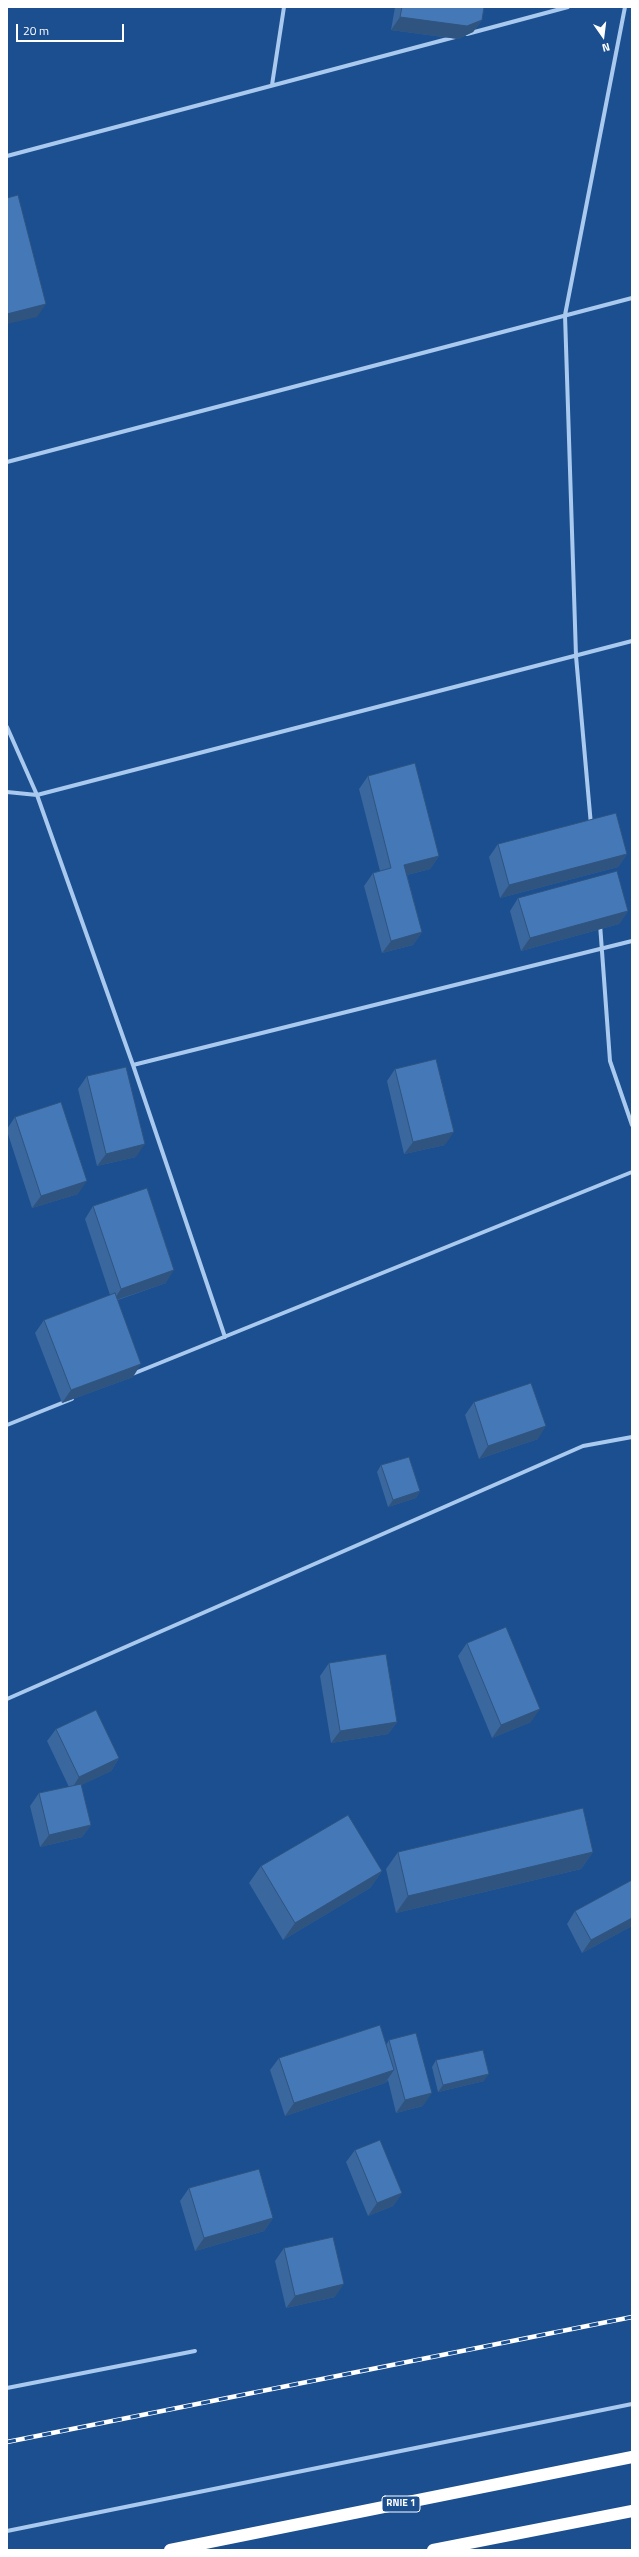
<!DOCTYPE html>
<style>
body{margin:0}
#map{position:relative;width:639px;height:2557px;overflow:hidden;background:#1b4f8f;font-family:"Titillium Web",sans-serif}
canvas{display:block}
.frame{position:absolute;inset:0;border:8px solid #fff;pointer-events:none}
.north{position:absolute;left:583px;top:16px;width:40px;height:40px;-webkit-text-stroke:3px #1b4f8f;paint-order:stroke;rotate:166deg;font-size:11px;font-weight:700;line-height:16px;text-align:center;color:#fff}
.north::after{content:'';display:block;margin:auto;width:14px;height:18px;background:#fff;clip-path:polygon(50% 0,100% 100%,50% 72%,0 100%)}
.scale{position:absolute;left:16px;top:24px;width:108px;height:18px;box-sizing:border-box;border:2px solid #fff;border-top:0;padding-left:5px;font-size:12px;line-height:14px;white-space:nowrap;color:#fff;-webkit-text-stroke:3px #1b4f8f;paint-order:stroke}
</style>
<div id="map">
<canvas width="639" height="2557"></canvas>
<div class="frame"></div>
<div class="north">N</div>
<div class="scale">20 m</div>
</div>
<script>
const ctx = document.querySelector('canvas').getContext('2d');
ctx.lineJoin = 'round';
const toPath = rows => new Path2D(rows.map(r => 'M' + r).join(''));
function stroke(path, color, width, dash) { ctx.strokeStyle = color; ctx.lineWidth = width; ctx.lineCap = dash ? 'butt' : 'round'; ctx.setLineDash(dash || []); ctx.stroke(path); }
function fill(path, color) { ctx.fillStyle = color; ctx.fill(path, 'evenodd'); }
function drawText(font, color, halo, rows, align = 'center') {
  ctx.font = font + ' "Titillium Web",sans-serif'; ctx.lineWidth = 3; ctx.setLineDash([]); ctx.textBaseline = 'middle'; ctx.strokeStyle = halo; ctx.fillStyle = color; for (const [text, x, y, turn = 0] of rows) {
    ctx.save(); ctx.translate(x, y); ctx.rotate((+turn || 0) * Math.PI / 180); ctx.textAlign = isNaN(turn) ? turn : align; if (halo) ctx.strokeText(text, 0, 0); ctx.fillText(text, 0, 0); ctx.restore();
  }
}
stroke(toPath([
 [467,34,568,7],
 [272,85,284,7],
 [7,156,455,37],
 [7,462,632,298],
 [7,727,37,795,133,1065,225,1337],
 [7,792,37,795,632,641],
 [591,825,576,656,565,315,625,7],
 [600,924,610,1061,632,1125],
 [133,1065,632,941],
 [130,1375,632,1172],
 [7,1425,72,1399],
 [7,1699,583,1446,632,1437],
 [7,2388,195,2351],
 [7,2531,632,2404]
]), '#a9c9ee', 4);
stroke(toPath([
 [170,2550,632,2457],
 [433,2550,632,2511]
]), '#fff', 12);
const rail = toPath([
 [7,2442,632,2317]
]);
stroke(rail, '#fff', 4.5);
stroke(rail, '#1b4f8f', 3, [9]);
fill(toPath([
 [395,7,484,7,482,20,473,32,458,39,391,30],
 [368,776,439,856,430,869,407,875,422,932,413,945,382,953,364,886,373,873,380,871,359,789],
 [498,844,627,854,618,867,500,898,489,857],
 [518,898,628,911,619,924,521,951,510,911],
 [395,1069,445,1145,404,1154,387,1081],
 [87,1076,136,1157,97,1166,78,1089],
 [15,1117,78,1194,32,1208,7,1131,7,1129],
 [93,1206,166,1283,118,1300,133,1377,62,1403,35,1333,44,1320,110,1295,85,1219],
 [474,1402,538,1439,479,1459,465,1415],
 [381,1465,420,1491,416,1498,388,1507,377,1472],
 [467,1643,531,1722,492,1738,458,1656],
 [329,1663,397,1722,388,1734,331,1743,320,1676],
 [56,1729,119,1758,111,1771,81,1785,91,1825,82,1837,40,1847,30,1806,39,1793,69,1787,47,1741],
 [398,1852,593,1852,581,1869,396,1913,386,1869],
 [261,1866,382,1871,370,1888,283,1940,249,1883],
 [632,1880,632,1926,582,1953,567,1924,575,1911],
 [389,2040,423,2106,396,2113,388,2080,385,2083,285,2116,270,2070,279,2058,386,2045],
 [436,2060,484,2081,438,2092,432,2067],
 [355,2150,402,2193,393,2206,368,2216,346,2162],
 [189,2188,273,2218,264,2231,195,2251,180,2201],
 [284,2248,335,2297,286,2308,275,2261]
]), '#3a679d');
fill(toPath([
 [400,17,482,20,473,32,458,39,391,30],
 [46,304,37,317,7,324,7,314],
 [627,854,618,867,500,898,509,885],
 [439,856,430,869,395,878,404,865],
 [628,911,619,924,521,951,530,938],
 [422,932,413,945,382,953,391,941],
 [454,1132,445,1145,404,1154,413,1142],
 [145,1144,136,1157,97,1166,106,1154],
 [87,1181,78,1194,32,1208,41,1196],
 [174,1270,166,1283,113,1301,121,1289],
 [141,1364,133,1377,62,1403,71,1390],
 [546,1426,538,1439,479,1459,488,1446],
 [420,1491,416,1498,388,1507,393,1500],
 [540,1709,531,1722,492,1738,501,1725],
 [397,1722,388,1734,331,1743,340,1731],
 [119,1758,111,1771,71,1790,79,1777],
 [91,1825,82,1837,40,1847,49,1835],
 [593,1852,581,1869,396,1913,408,1896],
 [382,1871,370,1888,283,1940,295,1923],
 [632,1918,632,1926,582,1953,591,1940],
 [394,2070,385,2083,285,2116,294,2103],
 [489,2074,484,2081,438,2092,443,2085],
 [432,2093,423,2106,396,2113,405,2100],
 [402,2193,393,2206,368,2216,377,2203],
 [273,2218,264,2231,195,2251,204,2238],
 [344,2284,335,2297,286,2308,295,2296]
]), '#305480');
const building = toPath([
 [402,7,484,7,482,20,467,26,400,17,402,7],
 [18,195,46,304,7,314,7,198,18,195],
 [415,763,439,856,404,865,422,932,391,941,373,873,391,868,368,776,415,763],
 [616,813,627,854,509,885,498,844,616,813],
 [617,871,628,911,530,938,518,898,617,871],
 [436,1059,454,1132,413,1142,395,1069,436,1059],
 [126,1067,145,1144,106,1154,87,1076,126,1067],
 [61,1102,87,1181,41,1196,15,1117,61,1102],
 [147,1188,174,1270,121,1289,93,1206,147,1188],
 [115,1293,141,1364,71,1390,44,1320,115,1293],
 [531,1383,546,1426,488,1446,474,1402,531,1383],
 [409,1457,420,1491,393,1500,381,1465,409,1457],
 [506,1627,540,1709,501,1725,467,1643,506,1627],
 [386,1654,397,1722,340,1731,329,1663,386,1654],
 [96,1710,119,1758,79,1777,56,1729,96,1710],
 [81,1784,91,1825,49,1835,39,1793,81,1784],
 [583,1808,593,1852,408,1896,398,1852,583,1808],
 [348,1815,382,1871,295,1923,261,1866,348,1815],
 [632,1880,632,1918,591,1940,575,1911,632,1880],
 [380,2025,394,2070,294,2103,279,2058,380,2025],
 [416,2033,432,2093,405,2100,389,2040,416,2033],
 [483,2050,489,2074,443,2085,436,2060,483,2050],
 [380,2140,402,2193,377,2203,355,2150,380,2140],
 [259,2169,273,2218,204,2238,189,2188,259,2169],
 [333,2237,344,2284,295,2296,284,2248,333,2237]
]);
fill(building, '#4478b7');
stroke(building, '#305480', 1);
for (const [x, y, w] of [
 [401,2504,38]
]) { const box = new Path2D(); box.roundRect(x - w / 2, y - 8, w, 16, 3); ctx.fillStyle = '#1b4f8f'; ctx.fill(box); stroke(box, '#fff', 1); }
drawText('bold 10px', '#fff', null, [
 ["RNIE 1",401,2504]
]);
</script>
